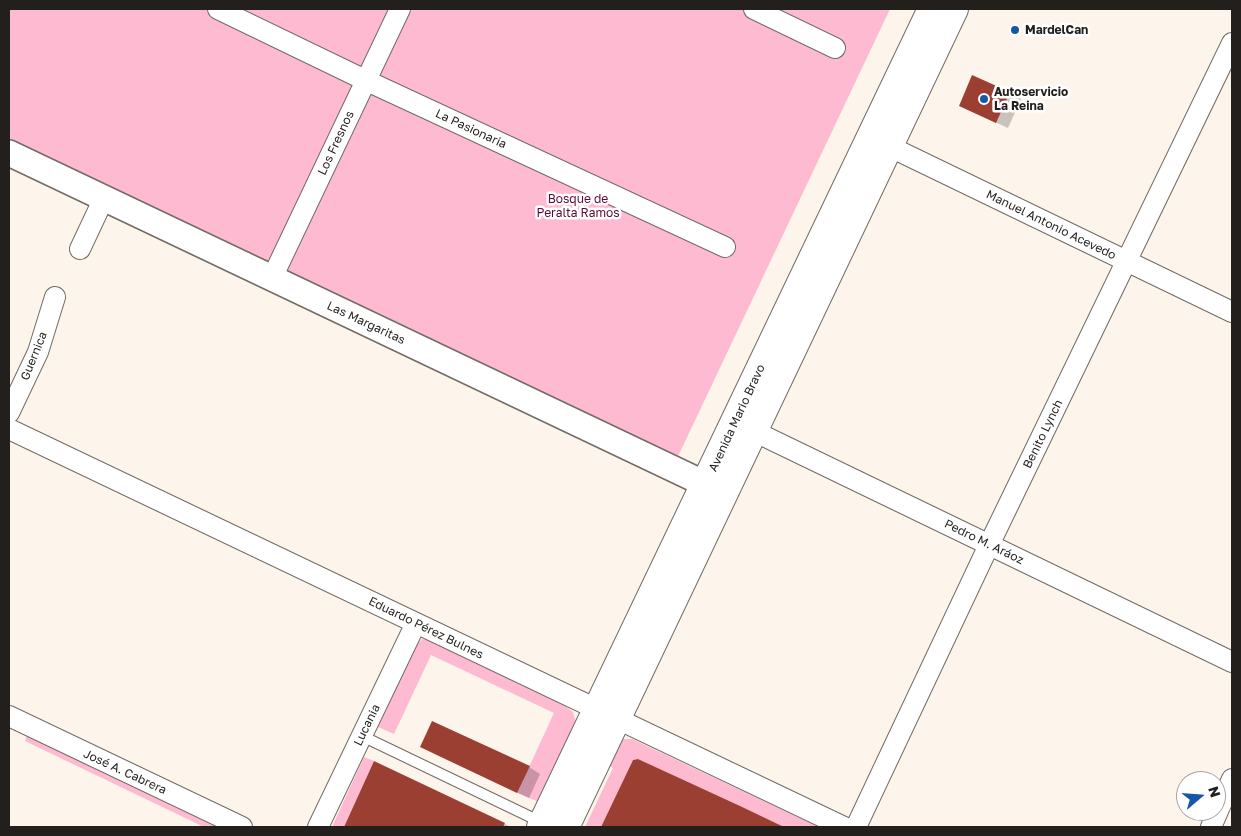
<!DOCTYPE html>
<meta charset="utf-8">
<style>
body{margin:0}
#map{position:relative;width:1241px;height:836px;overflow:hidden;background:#fdf4ec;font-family:"Golos Text",sans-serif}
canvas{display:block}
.frame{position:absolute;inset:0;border:10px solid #221f1c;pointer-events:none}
.north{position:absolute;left:1176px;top:771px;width:50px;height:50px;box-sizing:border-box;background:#fff;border:1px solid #a7a5a4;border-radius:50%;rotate:72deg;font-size:14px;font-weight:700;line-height:20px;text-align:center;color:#221f1c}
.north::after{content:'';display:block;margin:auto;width:18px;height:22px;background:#1658a8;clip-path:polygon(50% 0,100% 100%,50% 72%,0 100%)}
</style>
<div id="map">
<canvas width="1241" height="836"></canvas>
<div class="frame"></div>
<div class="north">N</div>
</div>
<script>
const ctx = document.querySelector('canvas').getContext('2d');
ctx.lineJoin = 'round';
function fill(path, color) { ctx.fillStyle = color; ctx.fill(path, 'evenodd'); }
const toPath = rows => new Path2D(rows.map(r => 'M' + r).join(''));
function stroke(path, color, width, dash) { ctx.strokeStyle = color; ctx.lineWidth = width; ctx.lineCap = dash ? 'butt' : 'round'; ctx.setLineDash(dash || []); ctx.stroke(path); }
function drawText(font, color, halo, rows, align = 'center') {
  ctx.font = font + ' "Golos Text",sans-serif'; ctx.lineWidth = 5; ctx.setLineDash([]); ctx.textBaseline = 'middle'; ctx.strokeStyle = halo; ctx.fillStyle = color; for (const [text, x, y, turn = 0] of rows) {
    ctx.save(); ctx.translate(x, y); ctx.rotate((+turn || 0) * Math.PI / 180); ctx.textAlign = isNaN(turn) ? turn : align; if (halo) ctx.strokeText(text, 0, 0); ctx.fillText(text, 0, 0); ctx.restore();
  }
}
fill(toPath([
 [9,9,890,9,672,469,9,153],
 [422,639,429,640,560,702,573,712,576,723,539,802,517,793,554,713,431,655,394,734,378,727,417,644],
 [28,733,224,827,204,827,25,741],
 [624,739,632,739,819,827,784,827,638,759,633,760,601,827,585,827,613,768,606,764,621,740],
 [364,757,374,761,344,827,332,827]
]), '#fdbad1');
fill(toPath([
 [1009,93,1021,99,1008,128,960,106],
 [433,753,529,767,540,774,529,798],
 [638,760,781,827,603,827,634,761],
 [375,763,505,824,511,827,345,827]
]), '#0003');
fill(toPath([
 [972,75,1010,92,996,123,959,106],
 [432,721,530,766,517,793,420,747],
 [638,759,740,806,784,827,601,827,633,760],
 [374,761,505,823,503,827,344,827]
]), '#9a3f31');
const service = toPath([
 [362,736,541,822]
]);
const minor = toPath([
 [218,9,365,80,725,247],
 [754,9,835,48],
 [878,141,1232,312],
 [80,249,104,198],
 [272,278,400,9],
 [9,413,38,352,55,297],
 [741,425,1232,662],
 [9,429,844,827],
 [9,716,242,827],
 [318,827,416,623],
 [856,827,989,545,1232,43],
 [1211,827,1232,779]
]);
const tertiary = toPath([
 [9,153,722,492]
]);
const secondary = toPath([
 [541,827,932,9],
 [565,827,954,9]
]);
stroke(service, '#736b64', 12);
stroke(minor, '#736b64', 22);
stroke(tertiary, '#736b64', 28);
stroke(secondary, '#736b64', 30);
stroke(service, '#fff', 10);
stroke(minor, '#fff', 20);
stroke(tertiary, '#fff', 25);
stroke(secondary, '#fff', 28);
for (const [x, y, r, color] of [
 [1015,30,5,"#1658a8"],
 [984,99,5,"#1658a8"]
]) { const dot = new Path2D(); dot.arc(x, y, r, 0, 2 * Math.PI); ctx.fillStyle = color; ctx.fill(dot); stroke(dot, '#fff', 2); }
drawText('bold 12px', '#221f1c', '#fff', [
 ["MardelCan",1025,30],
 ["Autoservicio",994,92],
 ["La Reina",994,106]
], 'left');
drawText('12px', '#221f1c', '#fff', [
 ["La Pasionaria",471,129,25],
 ["Los Fresnos",336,143,-65],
 ["Manuel Antonio Acevedo",1051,225,26],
 ["Las Margaritas",366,323,25],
 ["Guernica",34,356,-68],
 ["Avenida Mario Bravo",737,418,-65],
 ["Benito Lynch",1043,434,-64],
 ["Pedro M. Aráoz",984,542,26],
 ["Eduardo Pérez Bulnes",426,628,26],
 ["Lucania",367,725,-64],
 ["José A. Cabrera",125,772,25]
]);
drawText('12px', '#5f0734', '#fff', [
 ["Bosque de",578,199],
 ["Peralta Ramos",578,213]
]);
</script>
